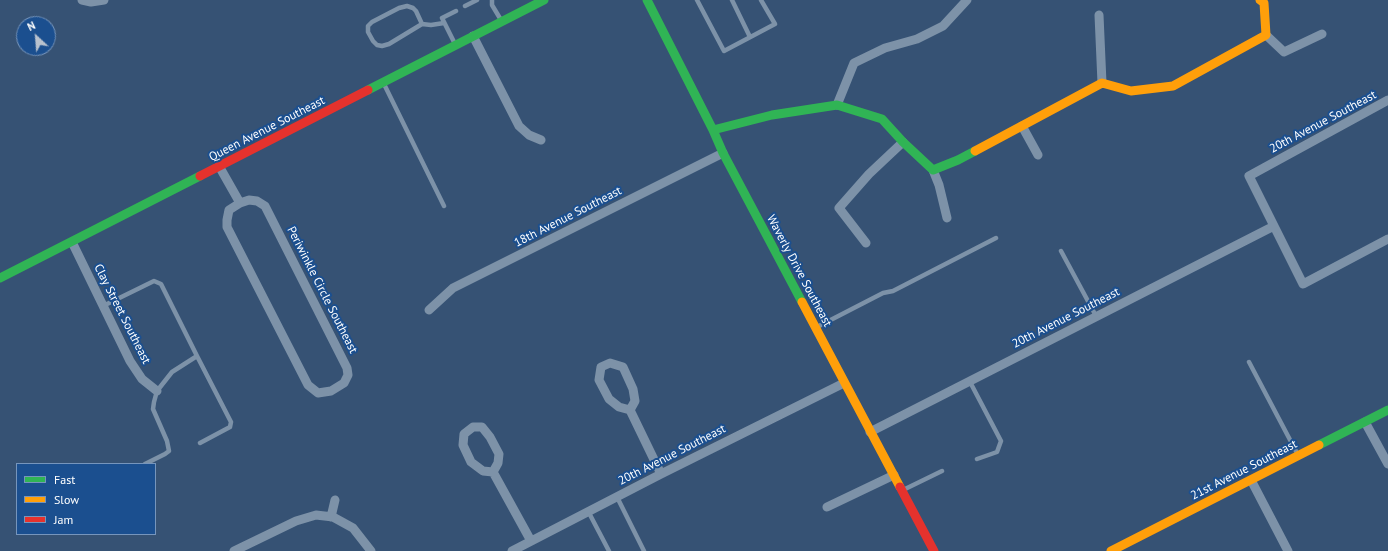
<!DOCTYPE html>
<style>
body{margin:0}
#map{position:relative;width:1388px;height:551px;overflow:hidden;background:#365274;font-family:"PT Sans",sans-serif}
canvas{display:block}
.legend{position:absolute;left:16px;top:463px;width:140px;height:72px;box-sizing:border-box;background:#1b4f8f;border:1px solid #7695bc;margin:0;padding:5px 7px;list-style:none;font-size:12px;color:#fff}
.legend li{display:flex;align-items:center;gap:8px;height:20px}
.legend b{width:20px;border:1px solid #7695bc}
.north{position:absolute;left:16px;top:16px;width:40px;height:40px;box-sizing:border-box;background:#1b4f8f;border:1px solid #7695bc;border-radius:50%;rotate:334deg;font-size:11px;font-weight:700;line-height:16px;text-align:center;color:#fff}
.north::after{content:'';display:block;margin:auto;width:14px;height:18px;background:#b9c2ce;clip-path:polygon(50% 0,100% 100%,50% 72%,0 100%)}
</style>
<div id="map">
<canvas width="1388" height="551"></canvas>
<ul class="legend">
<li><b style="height:5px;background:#30b455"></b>Fast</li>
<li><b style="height:5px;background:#ff9f0a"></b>Slow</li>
<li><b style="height:5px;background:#e5322d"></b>Jam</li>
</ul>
<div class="north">N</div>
</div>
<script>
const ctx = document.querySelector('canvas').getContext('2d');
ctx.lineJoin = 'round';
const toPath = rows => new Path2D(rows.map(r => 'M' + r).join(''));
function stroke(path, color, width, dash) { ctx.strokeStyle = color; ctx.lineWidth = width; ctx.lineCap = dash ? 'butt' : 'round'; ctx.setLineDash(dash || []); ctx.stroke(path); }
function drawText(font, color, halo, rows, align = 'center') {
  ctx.font = font + ' "PT Sans",sans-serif'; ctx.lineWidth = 4; ctx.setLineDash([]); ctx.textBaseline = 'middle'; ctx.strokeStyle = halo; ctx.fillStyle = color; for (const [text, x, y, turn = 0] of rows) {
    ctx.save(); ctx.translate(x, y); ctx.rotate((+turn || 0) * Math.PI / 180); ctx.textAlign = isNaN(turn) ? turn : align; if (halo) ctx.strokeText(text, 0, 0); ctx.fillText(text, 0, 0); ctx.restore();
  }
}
stroke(toPath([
 [492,0,492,5,501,20],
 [697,0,724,51,775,24,761,0],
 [732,0,750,37],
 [465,6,477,0],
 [422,24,416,11,413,8,407,6,399,8,372,22,368,26,368,32,373,41,377,45,382,46,389,44,422,24,431,25,444,23],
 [455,44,442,18,456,11],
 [384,84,444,206],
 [1061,251,1096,316],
 [103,306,154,281,161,284,197,356,172,372,157,391,154,402,153,409,167,441,169,451,165,454,145,464],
 [817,327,883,293,893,291,996,238],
 [197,356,231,422,230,427,200,443],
 [1249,362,1298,455],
 [969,380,1001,441,997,452,977,459],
 [903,490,942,471],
 [617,497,644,551],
 [588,511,609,551]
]), '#7d92a8', 4.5);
stroke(toPath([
 [82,0,91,2,104,0],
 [1099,15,1102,83],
 [1266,35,1284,52,1322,34],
 [473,36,519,126,529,135,541,140],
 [1388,100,1249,176,1303,284,1388,239],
 [837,105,854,63,885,48,917,39,943,26,967,0],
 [1022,126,1038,155],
 [219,166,240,203],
 [933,170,939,185,947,218],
 [249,200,257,201,265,206,347,368,348,375,344,383,331,391,318,393,308,385,227,227,227,220,229,210,240,203,249,200],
 [72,242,130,361,142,379,157,391],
 [866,243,839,208,869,174,903,142],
 [429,310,453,288,723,153],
 [630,410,635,401,633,389,623,367,610,363,601,367,599,380,609,399,619,407,630,410,661,474],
 [1365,422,1388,464],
 [870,432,1274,226],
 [493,472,498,463,499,454,490,437,482,427,473,427,464,434,463,445,471,462,483,471,493,472,531,541],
 [1251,480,1288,551],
 [827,507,894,475],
 [331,517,335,500],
 [234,551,296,521,316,515,333,517,353,528,371,551],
 [512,551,661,474,844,383]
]), '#7d92a8', 9);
stroke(toPath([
 [647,0,713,130,723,153,802,302],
 [368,90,544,0],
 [713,130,772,115,837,105,882,119,903,142,933,170,958,160,975,151],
 [0,278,200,176],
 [1319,445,1388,410]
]), '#30b455', 9);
stroke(toPath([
 [975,151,1102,83,1131,91,1173,86,1266,35,1264,3,1260,0],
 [802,302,900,487],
 [1111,551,1319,445]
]), '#ff9f0a', 9);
stroke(toPath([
 [200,176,368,90],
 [900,487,934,551]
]), '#e5322d', 9);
drawText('12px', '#fff', '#1b4f8f', [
 ["20th Avenue Southeast",1323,122,-28],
 ["Queen Avenue Southeast",267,129,-27],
 ["18th Avenue Southeast",568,217,-27],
 ["Waverly Drive Southeast",799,271,62],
 ["Periwinkle Circle Southeast",322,290,63],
 ["Clay Street Southeast",122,314,63],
 ["20th Avenue Southeast",1066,318,-27],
 ["20th Avenue Southeast",672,455,-27],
 ["21st Avenue Southeast",1244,470,-27]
]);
</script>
